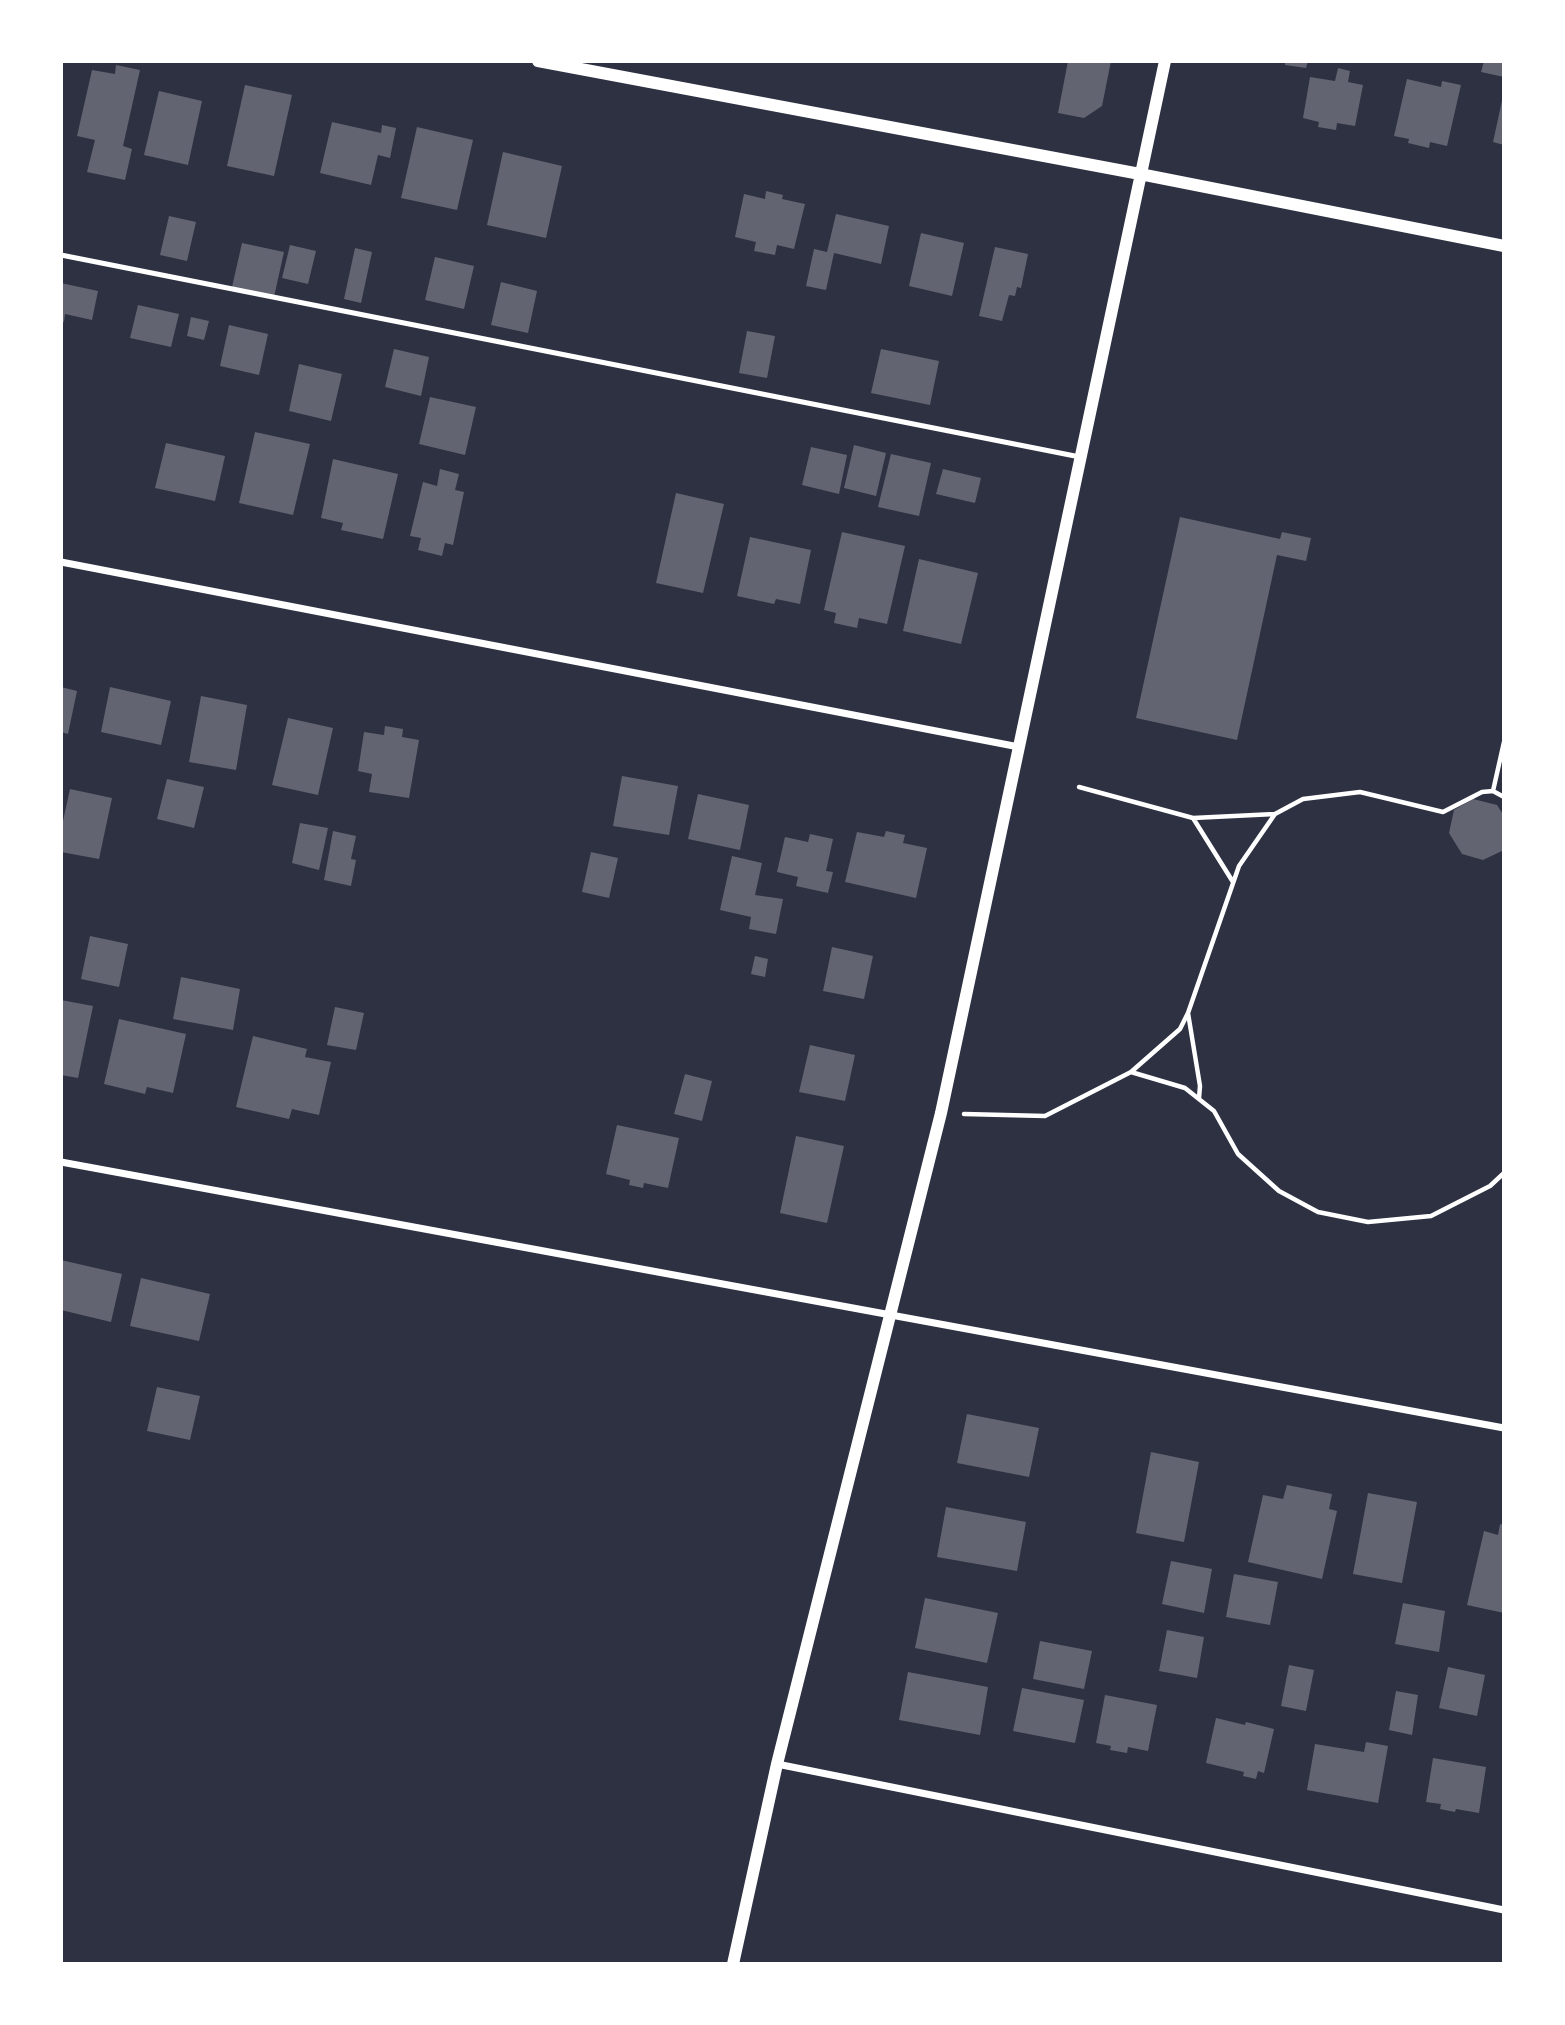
<!DOCTYPE html>
<style>
body{margin:0}
#map{position:relative;width:1565px;height:2025px;overflow:hidden;background:#2d3142;font-family:Mulish,sans-serif}
canvas{display:block}
.frame{position:absolute;inset:0;border:63px solid #fff;pointer-events:none}
</style>
<div id="map">
<canvas width="1565" height="2025"></canvas>
<div class="frame"></div>
</div>
<script>
const ctx = document.querySelector('canvas').getContext('2d');
ctx.lineJoin = 'round';
function fill(path, color) { ctx.fillStyle = color; ctx.fill(path, 'evenodd'); }
const toPath = rows => new Path2D(rows.map(r => 'M' + r).join(''));
function stroke(path, color, width, dash) { ctx.strokeStyle = color; ctx.lineWidth = width; ctx.lineCap = dash ? 'butt' : 'round'; ctx.setLineDash(dash || []); ctx.stroke(path); }
fill(toPath([
 [1068,61,1111,61,1102,106,1084,118,1058,113],
 [1285,61,1308,61,1306,68,1285,65],
 [1484,61,1504,61,1504,77,1481,72],
 [116,65,140,70,123,146,132,149,125,180,87,172,95,140,77,136,92,70,115,74],
 [1338,68,1350,71,1348,82,1363,85,1355,126,1337,123,1336,130,1318,127,1319,122,1303,118,1310,77,1335,81],
 [1407,79,1441,87,1442,81,1461,85,1447,146,1430,142,1429,148,1408,143,1409,139,1394,136],
 [245,85,292,95,274,176,227,166],
 [159,91,202,101,188,165,144,155],
 [1503,96,1504,96,1504,145,1493,142],
 [332,122,381,133,382,125,396,128,390,158,378,155,371,185,320,173],
 [417,127,473,140,457,210,401,198],
 [503,152,562,166,546,238,487,225],
 [766,191,783,195,782,199,805,204,794,249,777,245,775,255,754,251,756,242,735,237,744,194,765,199],
 [836,214,889,226,881,264,834,253,826,290,806,286,814,249,827,252],
 [169,216,196,222,187,261,160,255],
 [921,233,964,243,952,296,909,286],
 [242,243,284,252,274,297,232,287],
 [290,245,316,251,308,284,282,278],
 [995,247,1028,254,1021,288,1017,287,1015,296,1009,295,1002,321,979,316],
 [355,248,372,252,361,303,344,299],
 [435,257,474,266,464,309,425,300],
 [501,282,537,291,528,333,491,325],
 [61,283,98,291,92,320,65,314,64,322,61,321],
 [138,305,179,314,171,347,130,338],
 [191,317,209,321,204,340,187,336],
 [229,325,268,334,259,375,220,366],
 [747,331,775,336,767,378,739,373],
 [394,349,429,357,421,396,385,387],
 [881,349,939,361,930,405,871,393],
 [299,364,342,374,331,421,289,411],
 [430,397,476,407,465,455,419,444],
 [255,432,310,444,293,515,239,503],
 [166,443,225,456,215,501,155,488],
 [854,445,886,453,876,496,844,488],
 [811,447,847,455,839,494,802,485],
 [891,454,931,463,919,516,878,507],
 [333,459,398,474,383,539,341,530,343,523,321,518],
 [440,469,459,474,455,490,464,492,453,545,445,543,442,556,418,550,421,538,410,536,423,482,437,486],
 [943,469,981,478,975,503,936,494],
 [676,493,724,504,703,593,656,583],
 [1180,517,1280,539,1282,532,1311,538,1306,561,1277,555,1237,740,1136,718],
 [842,532,905,546,887,624,859,618,857,628,834,623,836,613,824,610],
 [750,537,811,550,800,604,776,599,774,604,737,596],
 [919,559,978,573,961,644,903,631],
 [61,687,77,691,68,734,61,732],
 [110,687,171,701,161,745,101,732],
 [201,696,247,705,236,770,189,762],
 [288,718,333,728,318,795,272,785],
 [385,726,403,729,402,737,419,740,409,798,369,792,372,774,358,771,364,732,384,735],
 [622,776,678,786,669,835,613,826],
 [167,779,204,787,194,828,157,819],
 [70,789,112,798,99,859,61,852,61,830],
 [698,794,749,805,740,850,688,839],
 [1473,799,1497,805,1504,816,1504,850,1483,860,1462,854,1449,833,1454,810],
 [300,823,328,828,319,870,292,863],
 [333,831,356,836,351,859,356,860,351,886,324,880],
 [886,831,905,835,903,843,927,848,916,898,845,882,857,832,884,837],
 [810,834,833,839,826,871,833,872,828,893,796,886,798,877,777,872,785,837,808,842],
 [591,852,618,858,609,898,582,892],
 [732,856,762,863,755,895,783,899,776,934,749,929,751,917,720,910],
 [90,936,128,944,119,987,81,979],
 [832,947,873,956,864,999,823,991],
 [755,956,768,959,765,977,751,974],
 [181,977,240,989,233,1030,173,1019],
 [61,1000,93,1006,78,1078,61,1075],
 [335,1007,364,1013,356,1050,327,1045],
 [119,1019,186,1034,173,1093,147,1087,145,1094,104,1084],
 [253,1036,307,1049,305,1057,331,1062,319,1115,292,1109,289,1119,236,1107],
 [810,1045,855,1055,845,1101,799,1092],
 [685,1074,712,1081,702,1121,674,1114],
 [617,1125,679,1138,668,1188,644,1183,643,1188,629,1185,630,1180,606,1174],
 [796,1136,844,1146,827,1223,780,1213],
 [61,1260,122,1274,111,1322,61,1310],
 [141,1278,210,1294,199,1341,130,1326],
 [157,1387,200,1396,190,1440,147,1431],
 [967,1414,1039,1428,1029,1477,957,1463],
 [1151,1452,1199,1462,1184,1542,1136,1533],
 [1287,1485,1332,1494,1329,1509,1337,1511,1322,1579,1248,1562,1263,1495,1283,1499],
 [1368,1493,1417,1502,1402,1583,1353,1574],
 [946,1507,1026,1522,1017,1571,937,1557],
 [1500,1524,1504,1525,1504,1613,1467,1605,1484,1531,1498,1535],
 [1171,1561,1212,1569,1204,1613,1162,1604],
 [1234,1574,1278,1582,1270,1625,1226,1617],
 [925,1598,998,1613,987,1663,915,1648],
 [1403,1603,1445,1611,1439,1652,1395,1644],
 [1167,1630,1204,1637,1197,1678,1159,1671],
 [1040,1641,1092,1651,1084,1689,1033,1679],
 [1289,1665,1314,1670,1306,1711,1281,1706],
 [1448,1667,1485,1675,1477,1716,1439,1708],
 [908,1672,988,1687,980,1735,899,1720],
 [1022,1688,1084,1700,1075,1743,1013,1731],
 [1396,1691,1418,1695,1412,1735,1389,1730],
 [1105,1695,1157,1705,1148,1751,1128,1747,1127,1753,1110,1750,1111,1746,1096,1743],
 [1216,1718,1245,1725,1246,1722,1274,1729,1264,1773,1258,1771,1256,1779,1243,1776,1244,1772,1206,1763],
 [1366,1742,1388,1746,1378,1803,1307,1790,1315,1744,1364,1752],
 [1433,1758,1486,1767,1479,1813,1456,1809,1455,1812,1440,1809,1441,1804,1426,1802]
]), '#626471');
stroke(toPath([
 [1504,742,1493,791,1504,797],
 [1079,787,1193,818,1233,882],
 [1193,818,1275,814],
 [1188,1013,1200,1086,1199,1098],
 [1131,1072,1180,1029,1188,1013,1239,866,1275,814,1303,799,1360,792,1443,812,1482,792,1493,791],
 [964,1114,1045,1116,1131,1072,1185,1088,1214,1111,1238,1154,1279,1191,1318,1212,1368,1222,1431,1216,1490,1186,1504,1173]
]), '#fff', 4.5);
stroke(toPath([
 [61,255,1080,457]
]), '#fff', 5);
stroke(toPath([
 [61,562,1019,747],
 [61,1162,1504,1428],
 [777,1764,1504,1910]
]), '#fff', 7);
stroke(toPath([
 [538,61,1140,174,1504,246],
 [733,1964,777,1764,941,1113,1165,61]
]), '#fff', 12);
</script>
